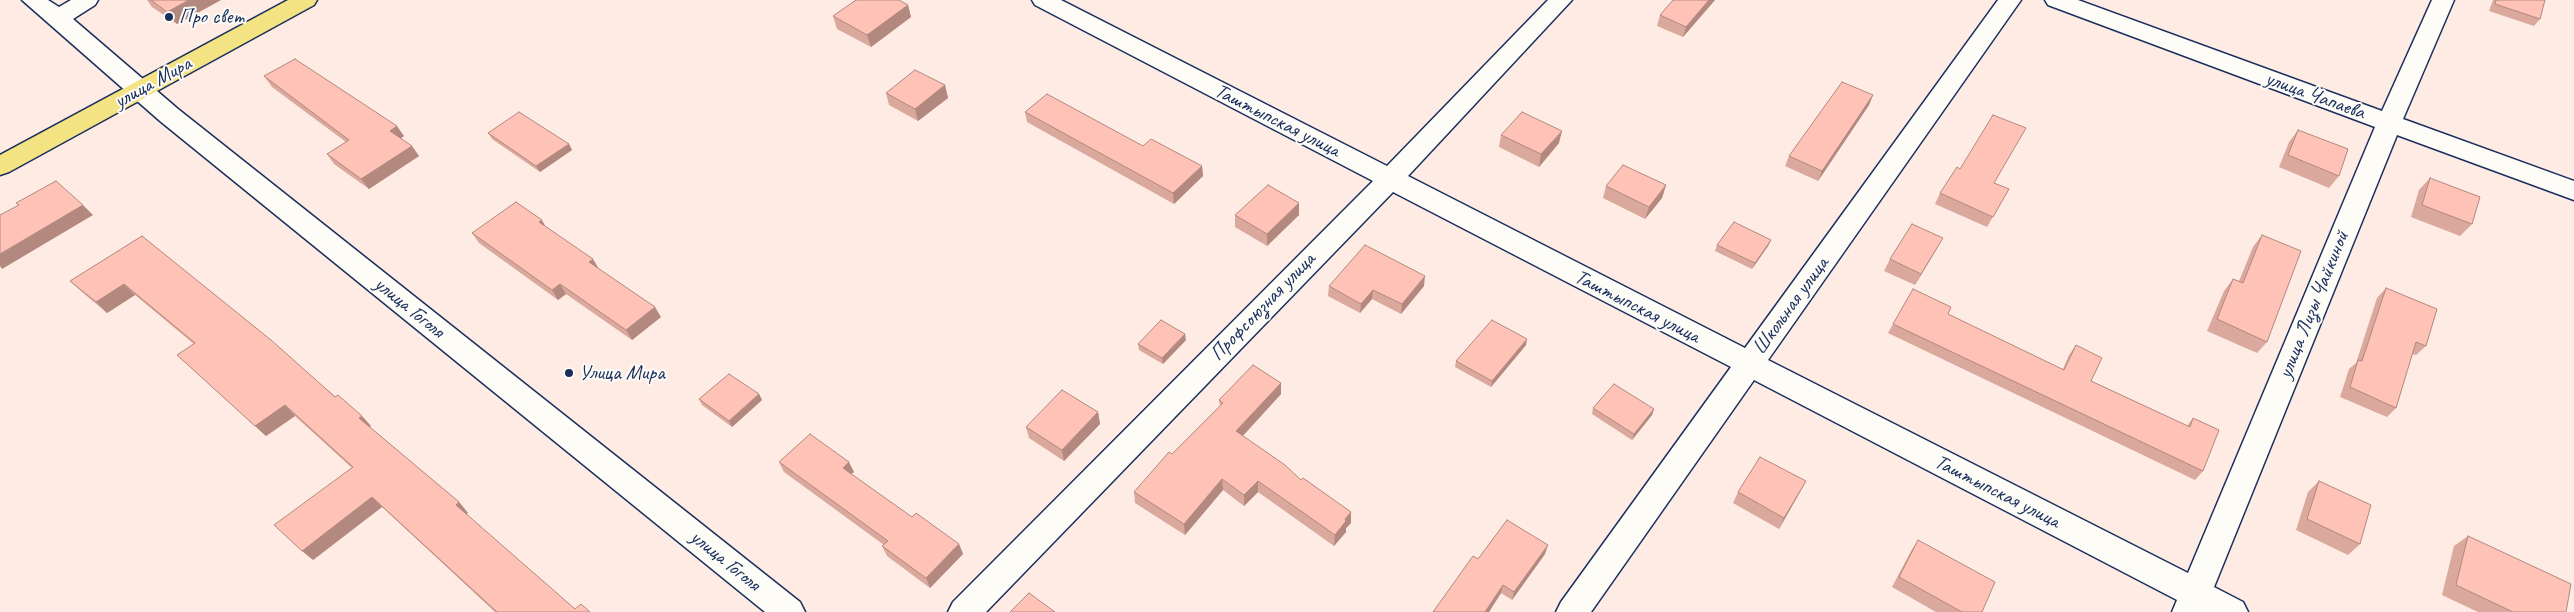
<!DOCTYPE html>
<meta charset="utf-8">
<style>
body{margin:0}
canvas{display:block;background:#fdebe4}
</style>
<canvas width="2574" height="612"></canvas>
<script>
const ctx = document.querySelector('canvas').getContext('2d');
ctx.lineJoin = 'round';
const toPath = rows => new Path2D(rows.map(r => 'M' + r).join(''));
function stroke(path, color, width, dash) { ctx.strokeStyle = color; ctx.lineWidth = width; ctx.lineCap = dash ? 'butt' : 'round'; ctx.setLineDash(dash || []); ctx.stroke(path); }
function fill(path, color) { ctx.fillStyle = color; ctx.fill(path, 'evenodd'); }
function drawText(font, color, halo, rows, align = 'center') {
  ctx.font = font + ' Caveat,sans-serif'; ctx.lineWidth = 4; ctx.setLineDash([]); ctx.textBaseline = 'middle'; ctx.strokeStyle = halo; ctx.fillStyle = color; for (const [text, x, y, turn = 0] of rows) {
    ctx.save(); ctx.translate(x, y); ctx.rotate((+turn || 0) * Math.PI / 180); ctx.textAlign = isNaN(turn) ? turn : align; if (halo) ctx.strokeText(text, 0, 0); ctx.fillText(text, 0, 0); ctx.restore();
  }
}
const minor = toPath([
 [22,0,48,0,59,7,71,0,98,0,95,5,73,19,178,109,800,602,805,612,765,612,160,121,22,0],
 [1032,0,1061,0,1387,166,1548,0,1572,0,1408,176,1745,348,1998,0,2021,0,1768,360,2188,573,2375,127,2048,5,2045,0,2078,0,2382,111,2432,0,2454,0,2403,119,2574,181,2574,200,2397,135,2214,587,2243,602,2248,612,2172,612,2177,600,1754,380,1591,612,1556,612,1561,602,1731,367,1393,192,986,612,948,612,953,602,1373,181,1035,5,1032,0]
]);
const major = toPath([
 [288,0,317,0,314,5,9,172,0,175,0,155,288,0]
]);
stroke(minor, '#1b2f5e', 3);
stroke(major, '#1b2f5e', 3);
fill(minor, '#fdfcf7');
fill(major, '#f4e382');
fill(toPath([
 [147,0,221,0,177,24,152,7],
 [1715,0,1683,37,1657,26,1660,15],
 [2493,0,2545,0,2540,19,2534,26,2489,11],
 [908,5,911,17,871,47,837,29,833,16],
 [264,76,404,136,401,138,419,156,369,189,334,164,327,154,346,142,272,87],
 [945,85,948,98,918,121,889,105,886,93],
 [1873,95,1869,105,1818,181,1785,166,1789,156],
 [1025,112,1143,146,1202,166,1203,176,1174,204,1027,122],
 [2298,130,2339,176,2329,188,2279,167,2289,142],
 [488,133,569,144,572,150,540,172,492,139],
 [1501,135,1559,143,1539,167,1499,147],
 [2430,178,2472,224,2460,236,2411,217,2419,190],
 [1995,183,2009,189,1987,227,1935,204,1940,193],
 [1666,185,1662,198,1645,219,1603,198,1606,186],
 [1299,203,1299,215,1267,246,1235,227,1235,215],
 [546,227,598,268,661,317,632,340,566,294,558,300,479,243,472,233],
 [2262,235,2267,342,2257,353,2207,331,2224,291,2233,279,2239,281,2253,247],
 [142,236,371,426,370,427,459,502,468,513,466,514,575,609,590,612,495,612,382,507,313,560,352,468,295,416,266,436,177,355,194,344,135,295,107,313,82,292,70,281],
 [1771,240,1768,246,1752,269,1715,251,1717,245],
 [1936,250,1915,285,1884,271,1890,259],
 [1329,286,1424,286,1401,314,1372,299,1360,313,1328,296],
 [2386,288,2426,346,2416,355,2412,354,2396,408,2387,417,2340,397,2349,369,2356,363,2377,298],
 [1893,324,2063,369,2069,355,2076,345,2091,381,2187,426,2193,418,2203,471,2195,480,1888,333],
 [1186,340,1163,364,1139,350,1138,344],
 [1526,345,1491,387,1455,367,1456,361],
 [1281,383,1281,394,1243,436,1351,523,1346,528,1346,532,1334,546,1258,492,1244,506,1223,490,1185,535,1135,503,1134,492,1220,406,1219,400],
 [759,394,762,400,732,427,702,405,699,399],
 [1593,408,1654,409,1652,415,1632,440,1592,414],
 [1098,412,1100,424,1064,461,1029,438,1026,427],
 [779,462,854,472,851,474,912,517,959,544,963,554,930,588,887,556,882,546,884,545,784,472],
 [2319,481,2360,544,2348,555,2296,530,2308,492],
 [1738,492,1800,492,1779,529,1733,503],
 [2468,536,2566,612,2478,612,2442,595,2454,546],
 [1918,540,1982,612,1936,612,1892,587,1911,551],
 [1545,554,1512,600,1501,593,1489,612,1433,612,1478,559]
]), '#daa89d');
fill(toPath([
 [189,0,221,0,177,24,167,12],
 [1709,0,1715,0,1683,37,1686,27],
 [908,5,911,17,871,47,867,35],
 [945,85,948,98,918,121,915,109],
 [1873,95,1869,105,1818,181,1822,171],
 [397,126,404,136,397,141,390,131],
 [1562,131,1559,143,1539,167,1541,154],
 [569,144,572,150,540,172,536,166],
 [412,146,419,156,369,189,361,179],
 [1202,166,1203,176,1174,204,1173,193],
 [1666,185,1662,198,1645,219,1649,207],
 [1299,203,1299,215,1267,246,1267,234],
 [83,205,93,215,2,269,0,266,0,254],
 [542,220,548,231,539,222],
 [1943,238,1936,250,1915,285,1921,274],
 [1771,240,1768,246,1752,269,1755,263],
 [593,259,599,269,589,262],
 [1425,276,1424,286,1401,314,1402,304],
 [124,284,135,295,107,313,96,302],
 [560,284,566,294,558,300,552,290],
 [1373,290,1372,299,1360,313,1361,304],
 [655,307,661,317,632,340,626,330],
 [1185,334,1186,340,1163,364,1162,358],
 [1527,339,1526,345,1491,387,1492,381],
 [1281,383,1281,394,1237,442,1236,431],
 [759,394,762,400,732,427,729,421],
 [285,405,295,416,266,436,255,426],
 [1654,409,1652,415,1632,440,1634,434],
 [1098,412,1100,424,1064,461,1062,450],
 [362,416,371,426,368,428,359,418],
 [849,462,854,472,847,478,843,468],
 [1222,479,1223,490,1185,535,1184,524],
 [1258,481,1258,492,1244,506,1244,495],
 [1806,481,1800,492,1779,529,1784,518],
 [372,497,382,507,313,560,302,551],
 [459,502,468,513,465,515,456,505],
 [1351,512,1351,523,1346,528,1346,532,1334,546,1335,535,1345,519],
 [959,544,963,554,930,588,926,578],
 [1548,545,1545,554,1512,600,1514,592],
 [1503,585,1501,593,1489,612,1485,612]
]), '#b2887f');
const building = toPath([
 [151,0,189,0,167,12,151,0],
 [856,0,899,0,908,5,867,35,833,16,856,0],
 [1673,0,1709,0,1686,27,1660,15,1673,0],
 [2496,0,2545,0,2540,19,2495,4,2496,0],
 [295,59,397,126,390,131,412,146,361,179,327,154,349,140,264,76,295,59],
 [915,70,945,85,915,109,886,93,915,70],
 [1842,82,1873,95,1822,171,1789,156,1842,82],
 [1047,94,1143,146,1151,139,1202,166,1173,193,1025,112,1047,94],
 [519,112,569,144,536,166,488,133,519,112],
 [1522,112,1562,131,1541,154,1501,135,1522,112],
 [1993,115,2026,128,1994,183,2009,189,1993,217,1940,193,1957,167,1960,169,1993,115],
 [2298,130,2348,149,2339,176,2288,155,2298,130],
 [1623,165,1666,185,1649,207,1606,186,1623,165],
 [2430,178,2480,197,2472,224,2422,205,2430,178],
 [56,181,83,205,0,254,0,215,19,205,16,203,56,181],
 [1268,185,1299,203,1267,234,1235,215,1268,185],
 [516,202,542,220,539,222,593,259,589,262,655,307,626,330,560,284,552,290,472,233,516,202],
 [1734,222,1771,240,1755,263,1717,245,1734,222],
 [1912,224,1943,238,1921,274,1890,259,1912,224],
 [2262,235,2301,251,2267,342,2217,319,2233,279,2243,283,2262,235],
 [142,236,271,340,335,397,338,395,362,416,359,418,459,502,456,505,575,609,581,604,590,612,497,612,372,497,302,551,274,525,353,467,285,405,255,426,177,355,195,343,124,284,96,302,70,281,142,236],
 [1365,245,1425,276,1402,304,1373,290,1361,304,1329,286,1365,245],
 [2386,288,2437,309,2426,346,2416,342,2396,408,2350,387,2358,360,2362,361,2386,288],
 [1913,289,1951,307,1948,314,2064,370,2076,345,2102,358,2091,381,2190,427,2193,418,2219,430,2203,471,1893,324,1913,289],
 [1161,320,1185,334,1162,358,1138,344,1161,320],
 [1492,320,1527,339,1492,381,1456,361,1492,320],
 [1253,365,1281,383,1236,431,1285,465,1301,480,1303,478,1351,512,1345,519,1346,521,1335,535,1258,481,1244,495,1222,479,1184,524,1134,492,1169,452,1172,454,1223,403,1219,400,1253,365],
 [729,374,759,394,729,421,699,399,729,374],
 [1614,384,1654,409,1634,434,1593,408,1614,384],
 [1062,390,1098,412,1062,450,1026,427,1062,390],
 [810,434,849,462,843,468,912,517,916,513,959,544,926,578,882,546,888,541,779,462,810,434],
 [1760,457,1806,481,1784,518,1738,492,1760,457],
 [2319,481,2371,505,2360,544,2307,519,2319,481],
 [1507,520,1548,545,1514,592,1503,585,1485,612,1433,612,1473,556,1478,559,1507,520],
 [2468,536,2571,584,2566,612,2513,612,2456,585,2468,536],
 [1918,540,1995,582,1982,612,1962,612,1899,577,1918,540],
 [1029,593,1055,612,1010,612,1029,593]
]);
fill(building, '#fec3b6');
stroke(building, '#b2887f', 1);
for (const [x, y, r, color] of [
 [169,17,5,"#1b2f5e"],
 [569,373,5,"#1b2f5e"]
]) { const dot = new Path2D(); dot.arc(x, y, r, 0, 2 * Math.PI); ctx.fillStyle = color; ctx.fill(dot); stroke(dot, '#fdfcf7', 2); }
drawText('21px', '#1b2f5e', '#fdfcf7', [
 ["Про свет",179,17],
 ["Улица Мира",579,373]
], 'left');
drawText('21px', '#1b2f5e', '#fdfcf7', [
 ["улица Мира",153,83,-29],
 ["улица Чапаева",2315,96,20],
 ["Таштыпская улица",1277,121,27],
 ["улица Лизы Чайкиной",2314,305,-68],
 ["Школьная улица",1791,306,-54],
 ["Профсоюзная улица",1263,307,-46],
 ["Таштыпская улица",1637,307,27],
 ["улица Гоголя",409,308,39],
 ["Таштыпская улица",1997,492,27],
 ["улица Гоголя",725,561,39]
]);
</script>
